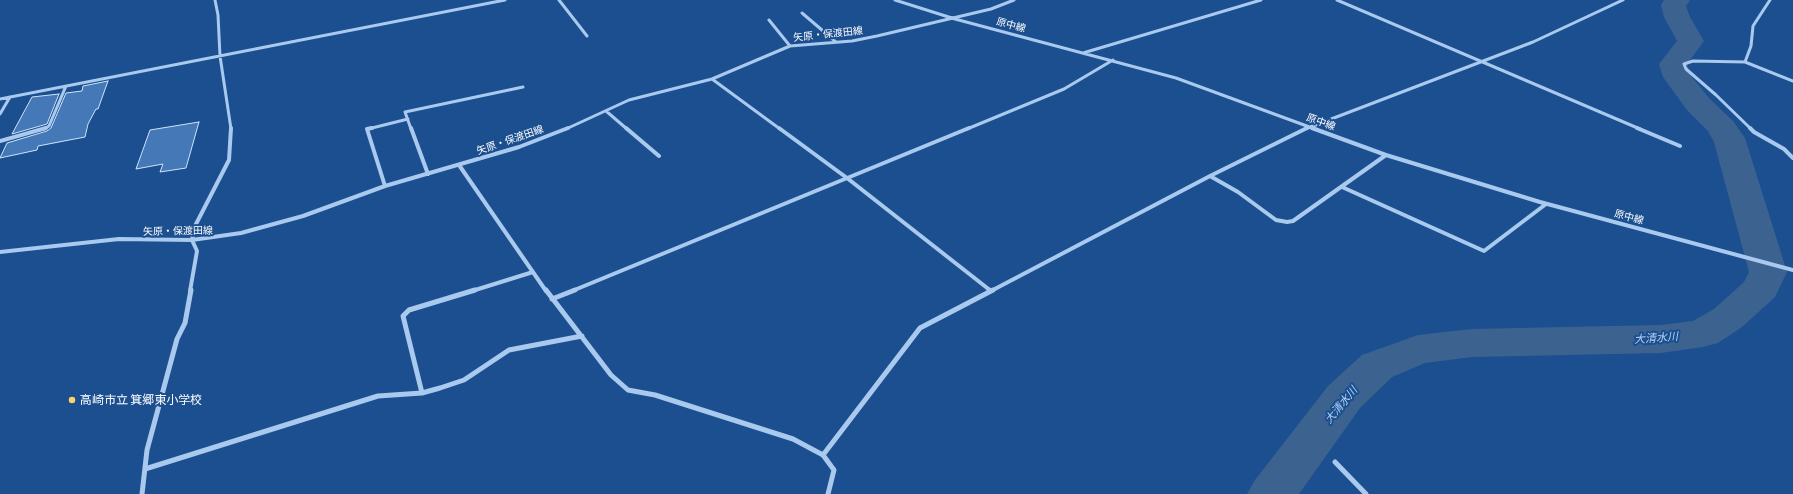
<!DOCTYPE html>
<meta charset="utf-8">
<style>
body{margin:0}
canvas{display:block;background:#1b4f8f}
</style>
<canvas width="1793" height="494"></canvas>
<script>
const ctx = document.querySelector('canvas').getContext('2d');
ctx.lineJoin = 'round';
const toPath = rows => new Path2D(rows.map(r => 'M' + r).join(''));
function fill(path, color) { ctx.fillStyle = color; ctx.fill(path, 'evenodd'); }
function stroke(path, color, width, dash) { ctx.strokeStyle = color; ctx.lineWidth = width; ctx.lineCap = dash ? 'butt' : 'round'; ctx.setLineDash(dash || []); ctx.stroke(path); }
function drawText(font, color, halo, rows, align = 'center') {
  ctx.font = font + ' Commissioner,"Noto Sans JP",sans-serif'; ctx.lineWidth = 4; ctx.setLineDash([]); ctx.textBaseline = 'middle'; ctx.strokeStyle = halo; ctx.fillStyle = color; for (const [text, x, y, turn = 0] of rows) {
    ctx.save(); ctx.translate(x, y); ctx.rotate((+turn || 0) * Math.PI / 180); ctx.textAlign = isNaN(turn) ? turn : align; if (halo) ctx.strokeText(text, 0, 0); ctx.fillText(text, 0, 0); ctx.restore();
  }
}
fill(toPath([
 [1664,0,1690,0,1686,6,1690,17,1704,41,1687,64,1691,76,1709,98,1733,121,1745,138,1787,272,1775,297,1742,327,1718,343,1703,347,1661,353,1472,357,1425,363,1392,377,1360,408,1299,494,1247,494,1255,480,1328,386,1362,355,1418,335,1472,329,1661,325,1693,321,1714,309,1744,282,1749,272,1714,142,1708,131,1687,110,1663,77,1659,64,1677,41,1664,17,1661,5,1664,0]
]), '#3c6290');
const building = toPath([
 [108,81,98,109,96,109,88,124,85,137,38,146,37,150,0,158,7,143,47,131,51,128,66,93,82,91,83,86,108,81],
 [59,94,47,124,12,134,32,97,59,94],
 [199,122,186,168,160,172,163,164,136,169,150,130,199,122]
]);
fill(building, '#4478b7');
stroke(building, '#cfe3fa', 1);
stroke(toPath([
 [215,0,218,15,220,56,231,129],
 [559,0,587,36],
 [895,0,955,19,1176,78,1315,129],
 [1337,0,1640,129],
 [802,13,836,42],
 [769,20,790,46],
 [1083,53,1261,0],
 [1745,62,1793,81],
 [712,79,780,129],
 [0,99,505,0],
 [606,111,627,129],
 [0,114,10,97],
 [44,129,49,126,66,86],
 [368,129,408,119],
 [411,129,405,112,523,87],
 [566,129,629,100,712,79,790,46,852,41,877,36,991,9,1014,0],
 [967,129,1064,89,1113,60],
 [1305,129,1533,42,1623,0],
 [1751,129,1716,95,1686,69,1684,64,1693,61,1745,62,1751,46,1753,26,1770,0]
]), '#a9c9ee', 3);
stroke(toPath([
 [372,128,367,129,385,186],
 [411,128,428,174],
 [626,128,659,156],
 [779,128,847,178,991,291],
 [1312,128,1386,155,1540,202,1793,270],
 [1637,128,1680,146],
 [1750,128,1754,132,1784,149,1793,158],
 [0,141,46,128],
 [459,165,546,291],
 [1210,176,1238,192,1276,220,1287,222,1293,221,1386,155],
 [1342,187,1484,251,1546,204],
 [0,252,119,239,192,240,241,233,303,216,385,186,519,147,568,128],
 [190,291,197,251,192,240,195,226,229,160,231,128],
 [472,291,533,272],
 [572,291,969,128],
 [991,291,1210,176,1307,128]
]), '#a9c9ee', 4);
stroke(toPath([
 [546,290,611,375,628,390,655,395,793,439,823,455,834,470,828,494],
 [989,290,991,291],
 [552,299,575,290],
 [422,393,403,316,409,310,475,290],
 [823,455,920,328,993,290],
 [1335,462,1366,494],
 [145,469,378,396,422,393,440,388,464,380,509,350,582,336],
 [142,494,147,450,177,339,185,323,191,290]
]), '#a9c9ee', 5);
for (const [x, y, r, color] of [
 [72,400,4,"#ffd166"]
]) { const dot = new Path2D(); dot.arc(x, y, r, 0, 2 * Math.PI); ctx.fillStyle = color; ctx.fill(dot); stroke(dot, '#1b4f8f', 1.5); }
drawText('10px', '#fff', '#1b4f8f', [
 ["原中線",1011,25,15],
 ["矢原・保渡田線",828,34,-6],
 ["原中線",1321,122,20],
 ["矢原・保渡田線",510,140,-19],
 ["原中線",1629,217,15],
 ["矢原・保渡田線",178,231,-1]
]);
drawText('italic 11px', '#b5d3f5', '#1b4f8f', [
 ["大清水川",1656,338,-4],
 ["大清水川",1341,405,-50]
]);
drawText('12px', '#fff', '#1b4f8f', [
 ["高崎市立 箕郷東小学校",80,400]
], 'left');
</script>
